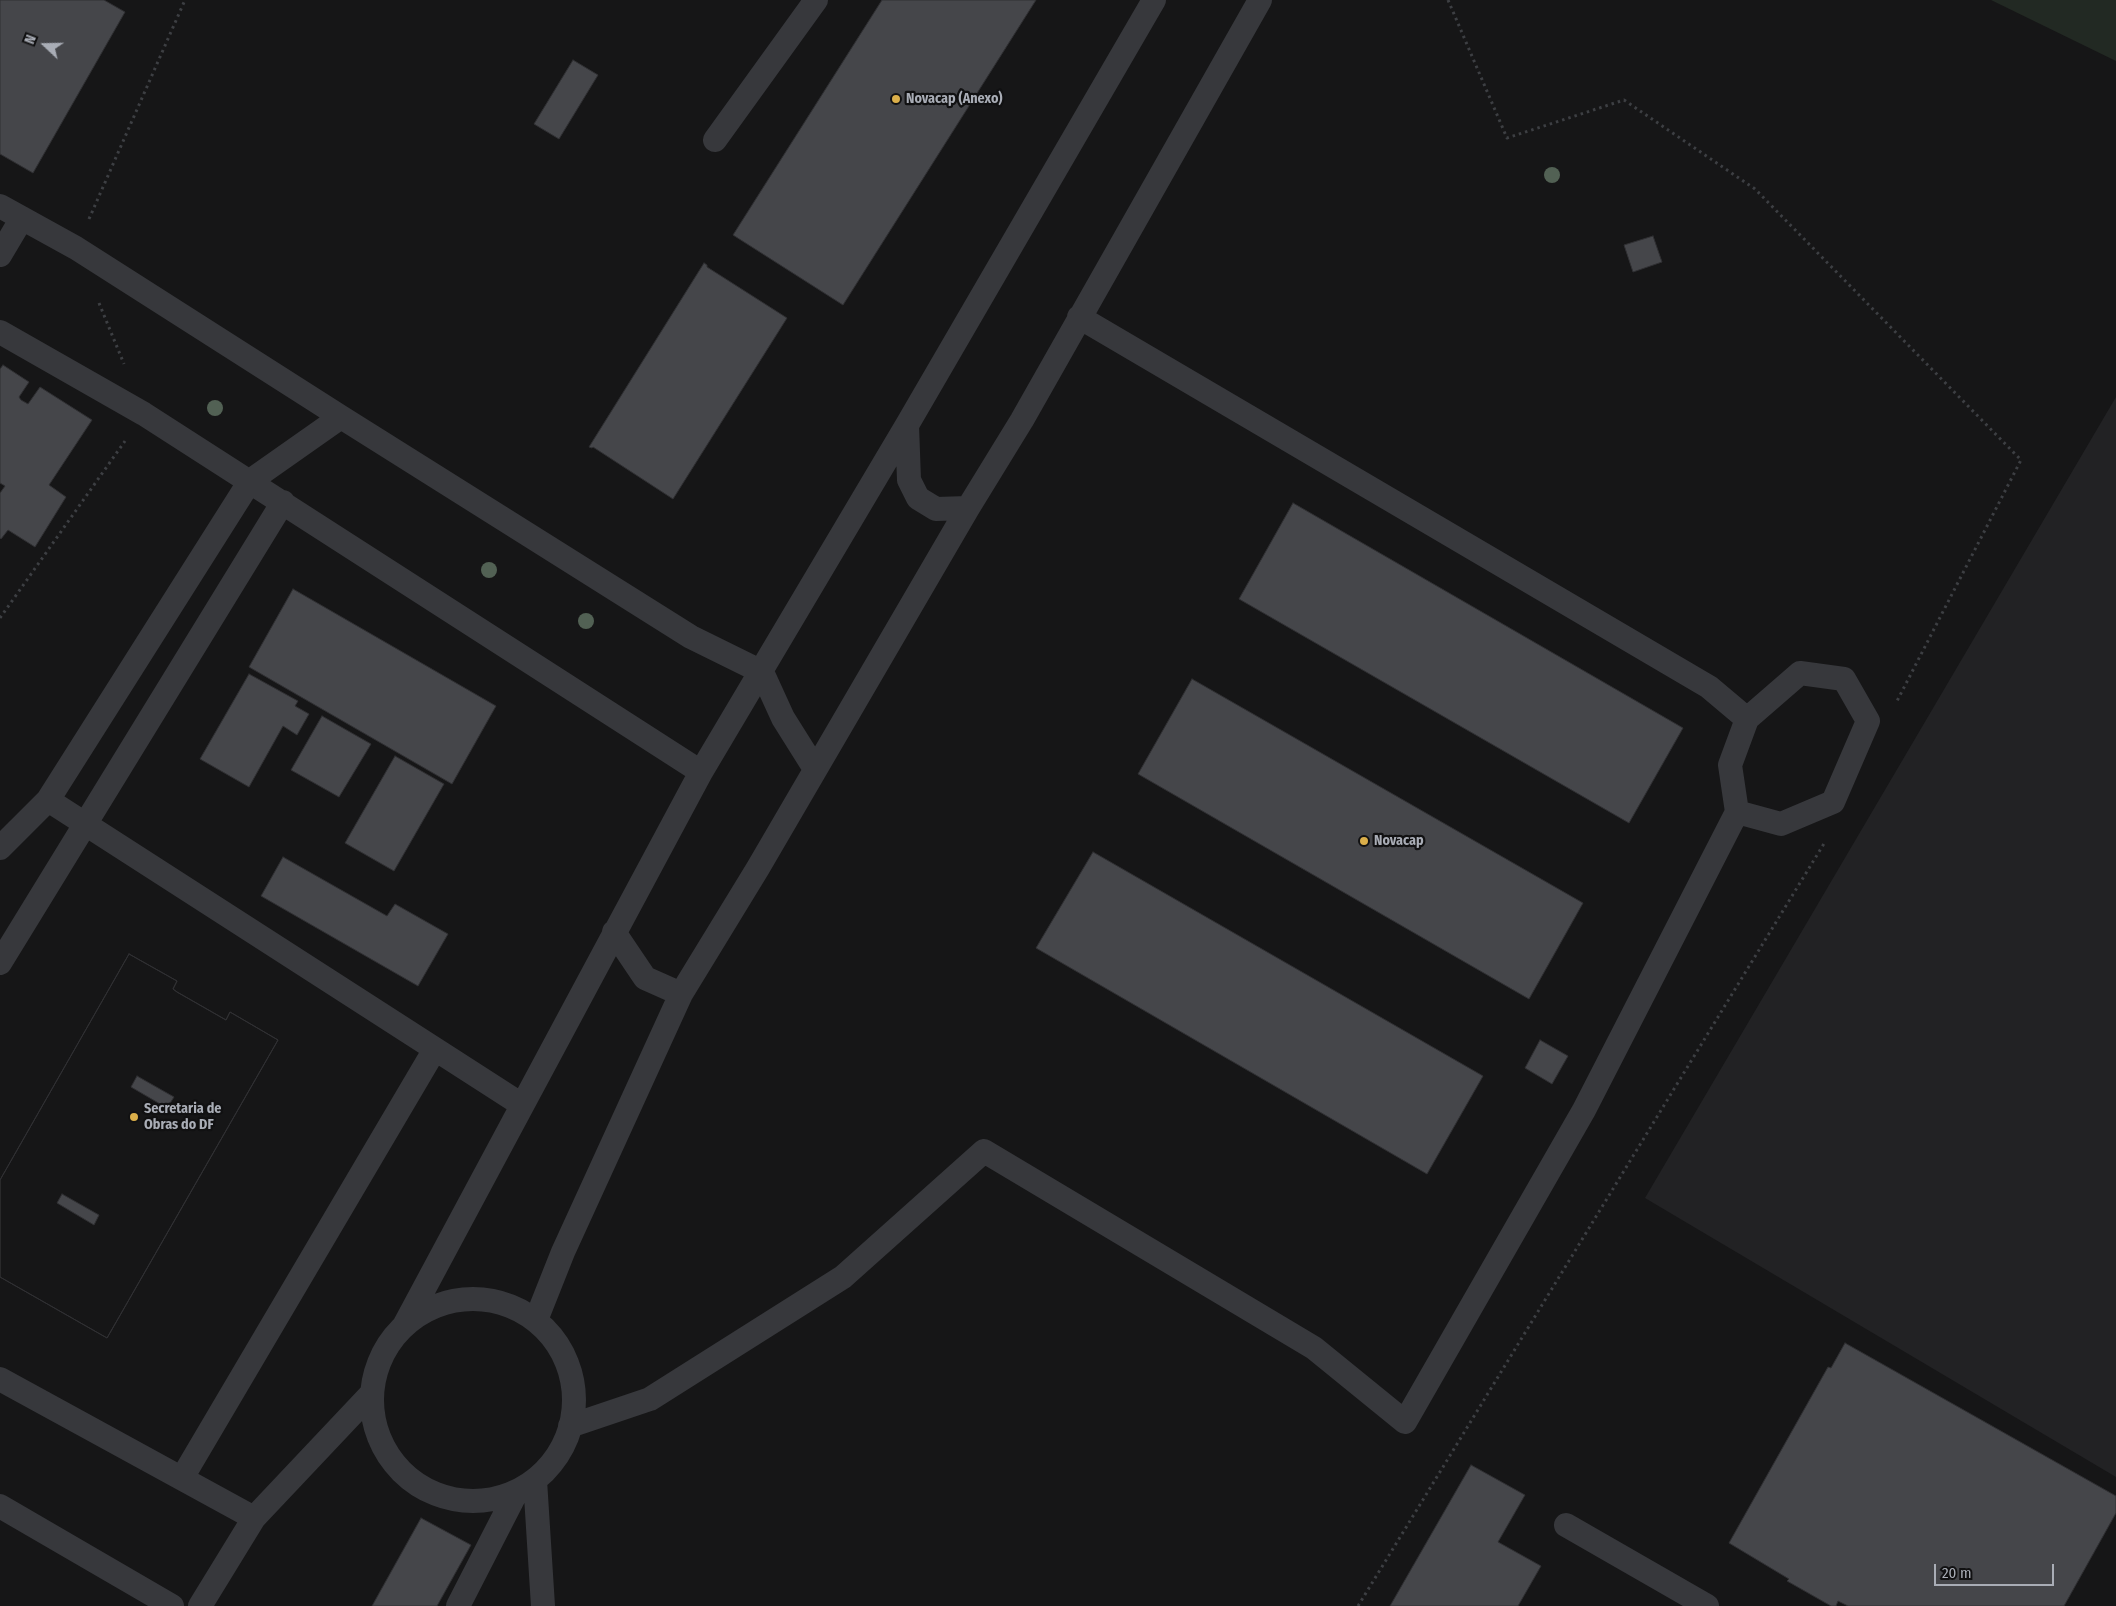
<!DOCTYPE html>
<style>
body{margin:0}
#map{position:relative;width:2116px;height:1606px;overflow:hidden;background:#161617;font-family:"Fira Sans Condensed",sans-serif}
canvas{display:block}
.north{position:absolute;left:20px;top:20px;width:50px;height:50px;-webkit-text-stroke:4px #111112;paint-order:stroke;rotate:291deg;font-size:14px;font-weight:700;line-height:20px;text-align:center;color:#a9adb6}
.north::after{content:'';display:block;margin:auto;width:18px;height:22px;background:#a9adb6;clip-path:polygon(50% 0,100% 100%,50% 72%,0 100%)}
.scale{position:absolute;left:1934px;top:1564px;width:120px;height:22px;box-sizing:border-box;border:2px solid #a9adb6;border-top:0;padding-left:6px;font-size:15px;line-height:18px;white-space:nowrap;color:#a9adb6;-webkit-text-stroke:4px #111112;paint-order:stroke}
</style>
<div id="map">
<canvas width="2116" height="1606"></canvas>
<div class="north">N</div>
<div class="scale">20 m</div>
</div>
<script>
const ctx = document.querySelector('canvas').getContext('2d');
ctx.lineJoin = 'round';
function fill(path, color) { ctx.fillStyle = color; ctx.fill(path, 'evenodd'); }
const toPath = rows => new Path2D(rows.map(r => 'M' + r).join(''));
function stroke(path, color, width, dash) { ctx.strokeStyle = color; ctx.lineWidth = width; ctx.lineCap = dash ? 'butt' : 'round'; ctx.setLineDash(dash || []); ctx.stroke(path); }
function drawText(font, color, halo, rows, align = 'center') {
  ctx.font = font + ' "Fira Sans Condensed",sans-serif'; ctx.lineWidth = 4.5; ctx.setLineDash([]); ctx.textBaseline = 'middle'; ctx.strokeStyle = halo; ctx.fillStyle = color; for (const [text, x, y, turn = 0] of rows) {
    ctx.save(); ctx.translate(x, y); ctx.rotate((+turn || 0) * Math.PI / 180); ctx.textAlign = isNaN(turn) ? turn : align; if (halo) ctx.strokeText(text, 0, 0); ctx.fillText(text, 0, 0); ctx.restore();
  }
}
fill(toPath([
 [2116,397,2116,1477,1645,1198]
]), '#222224');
fill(toPath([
 [1991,0,2116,0,2116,61]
]), '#222923');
const building = toPath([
 [0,0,104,0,125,12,33,173,0,154,0,0],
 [882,0,1036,0,843,305,733,235,882,0],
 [573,60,598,75,559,139,534,124,573,60],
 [1653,236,1662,262,1633,272,1624,245,1653,236],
 [704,263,707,265,707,267,787,318,673,499,593,447,592,448,589,447,704,263],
 [3,365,29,382,19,397,21,400,28,404,40,387,92,420,49,485,66,497,35,547,8,530,1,539,0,538,0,493,5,486,0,483,0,369,3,365],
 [1293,503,1683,728,1629,823,1239,599,1293,503],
 [293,589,496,706,452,784,249,667,293,589],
 [249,674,298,701,295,706,309,714,297,735,283,726,249,787,200,759,249,674],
 [1192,679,1583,903,1529,999,1138,774,1192,679],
 [322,716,371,744,339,797,291,770,322,716],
 [395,756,444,784,394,871,345,843,395,756],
 [1093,852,1483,1076,1427,1174,1036,948,1093,852],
 [283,857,387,916,395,904,448,934,418,986,261,896,283,857],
 [129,954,177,981,173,989,177,992,226,1020,230,1012,278,1040,107,1338,0,1277,0,1180,129,954],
 [137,1076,174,1097,167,1108,131,1087,137,1076],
 [62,1194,99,1215,94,1225,57,1203,62,1194],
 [129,954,177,981,173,989,177,992,226,1020,230,1012,278,1040,107,1338,0,1277,0,1180,129,954],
 [1540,1040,1568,1056,1552,1084,1525,1068,1540,1040],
 [1845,1343,2116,1496,2116,1513,2064,1606,1848,1606,1838,1601,1836,1606,1831,1606,1787,1581,1789,1579,1729,1543,1828,1367,1831,1368,1845,1343],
 [1471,1465,1525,1495,1498,1542,1541,1566,1518,1606,1390,1606,1471,1465],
 [421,1518,471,1545,437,1606,372,1606,421,1518]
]);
fill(building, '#45464a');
stroke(building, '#303033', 1);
stroke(toPath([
 [1448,0,1507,138,1624,100,1755,189,2021,460,1896,703],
 [89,219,185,0],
 [99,303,124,364],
 [0,618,125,441],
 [1358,1606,1825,842]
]), '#3d3f43', 3, [2.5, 4]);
stroke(toPath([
 [715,140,816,0],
 [0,206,76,248,341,417,691,637,762,672,783,718,815,769],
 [0,255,22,218],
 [1079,317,1709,687,1747,719],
 [0,332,144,414,701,772],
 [907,425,909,480,918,498,936,509,968,508],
 [1800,673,1844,679,1868,721,1833,802,1781,824,1737,812,1730,765,1747,719,1800,673],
 [48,800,250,481,341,417],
 [0,848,48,800,522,1105],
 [614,932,645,978,681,994],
 [0,963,283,502],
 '372 1400a101 101 0 1 1 202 0a101 101 0 1 1-202 0Z',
 [536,1320,563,1252,681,994,758,868,968,508,1022,420,1260,0],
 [404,1326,701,772,907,425,1154,0],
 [0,1379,254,1518],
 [570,1426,650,1399,843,1277,984,1151,1314,1348,1405,1422,1584,1110,1737,812],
 [182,1478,435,1049],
 [535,1480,543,1606],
 [0,1506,172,1606],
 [1566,1525,1707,1606],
 [200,1606,254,1518,372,1393],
 [458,1606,516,1493]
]), '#37383c', 24);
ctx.fillStyle = '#526154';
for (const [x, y] of [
 [1552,175],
 [215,408],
 [489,570],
 [586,621]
]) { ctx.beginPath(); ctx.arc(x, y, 8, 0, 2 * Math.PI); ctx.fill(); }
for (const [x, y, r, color] of [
 [896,99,5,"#dbaf4a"],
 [1364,841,5,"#dbaf4a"],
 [134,1117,5,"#dbaf4a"]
]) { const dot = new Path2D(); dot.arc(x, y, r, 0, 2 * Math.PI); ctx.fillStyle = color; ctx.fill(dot); stroke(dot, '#111112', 2); }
drawText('bold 14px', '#a9adb6', '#111112', [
 ["Novacap (Anexo)",906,99],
 ["Novacap",1374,841],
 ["Secretaria de",144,1109],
 ["Obras do DF",144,1125]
], 'left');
</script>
